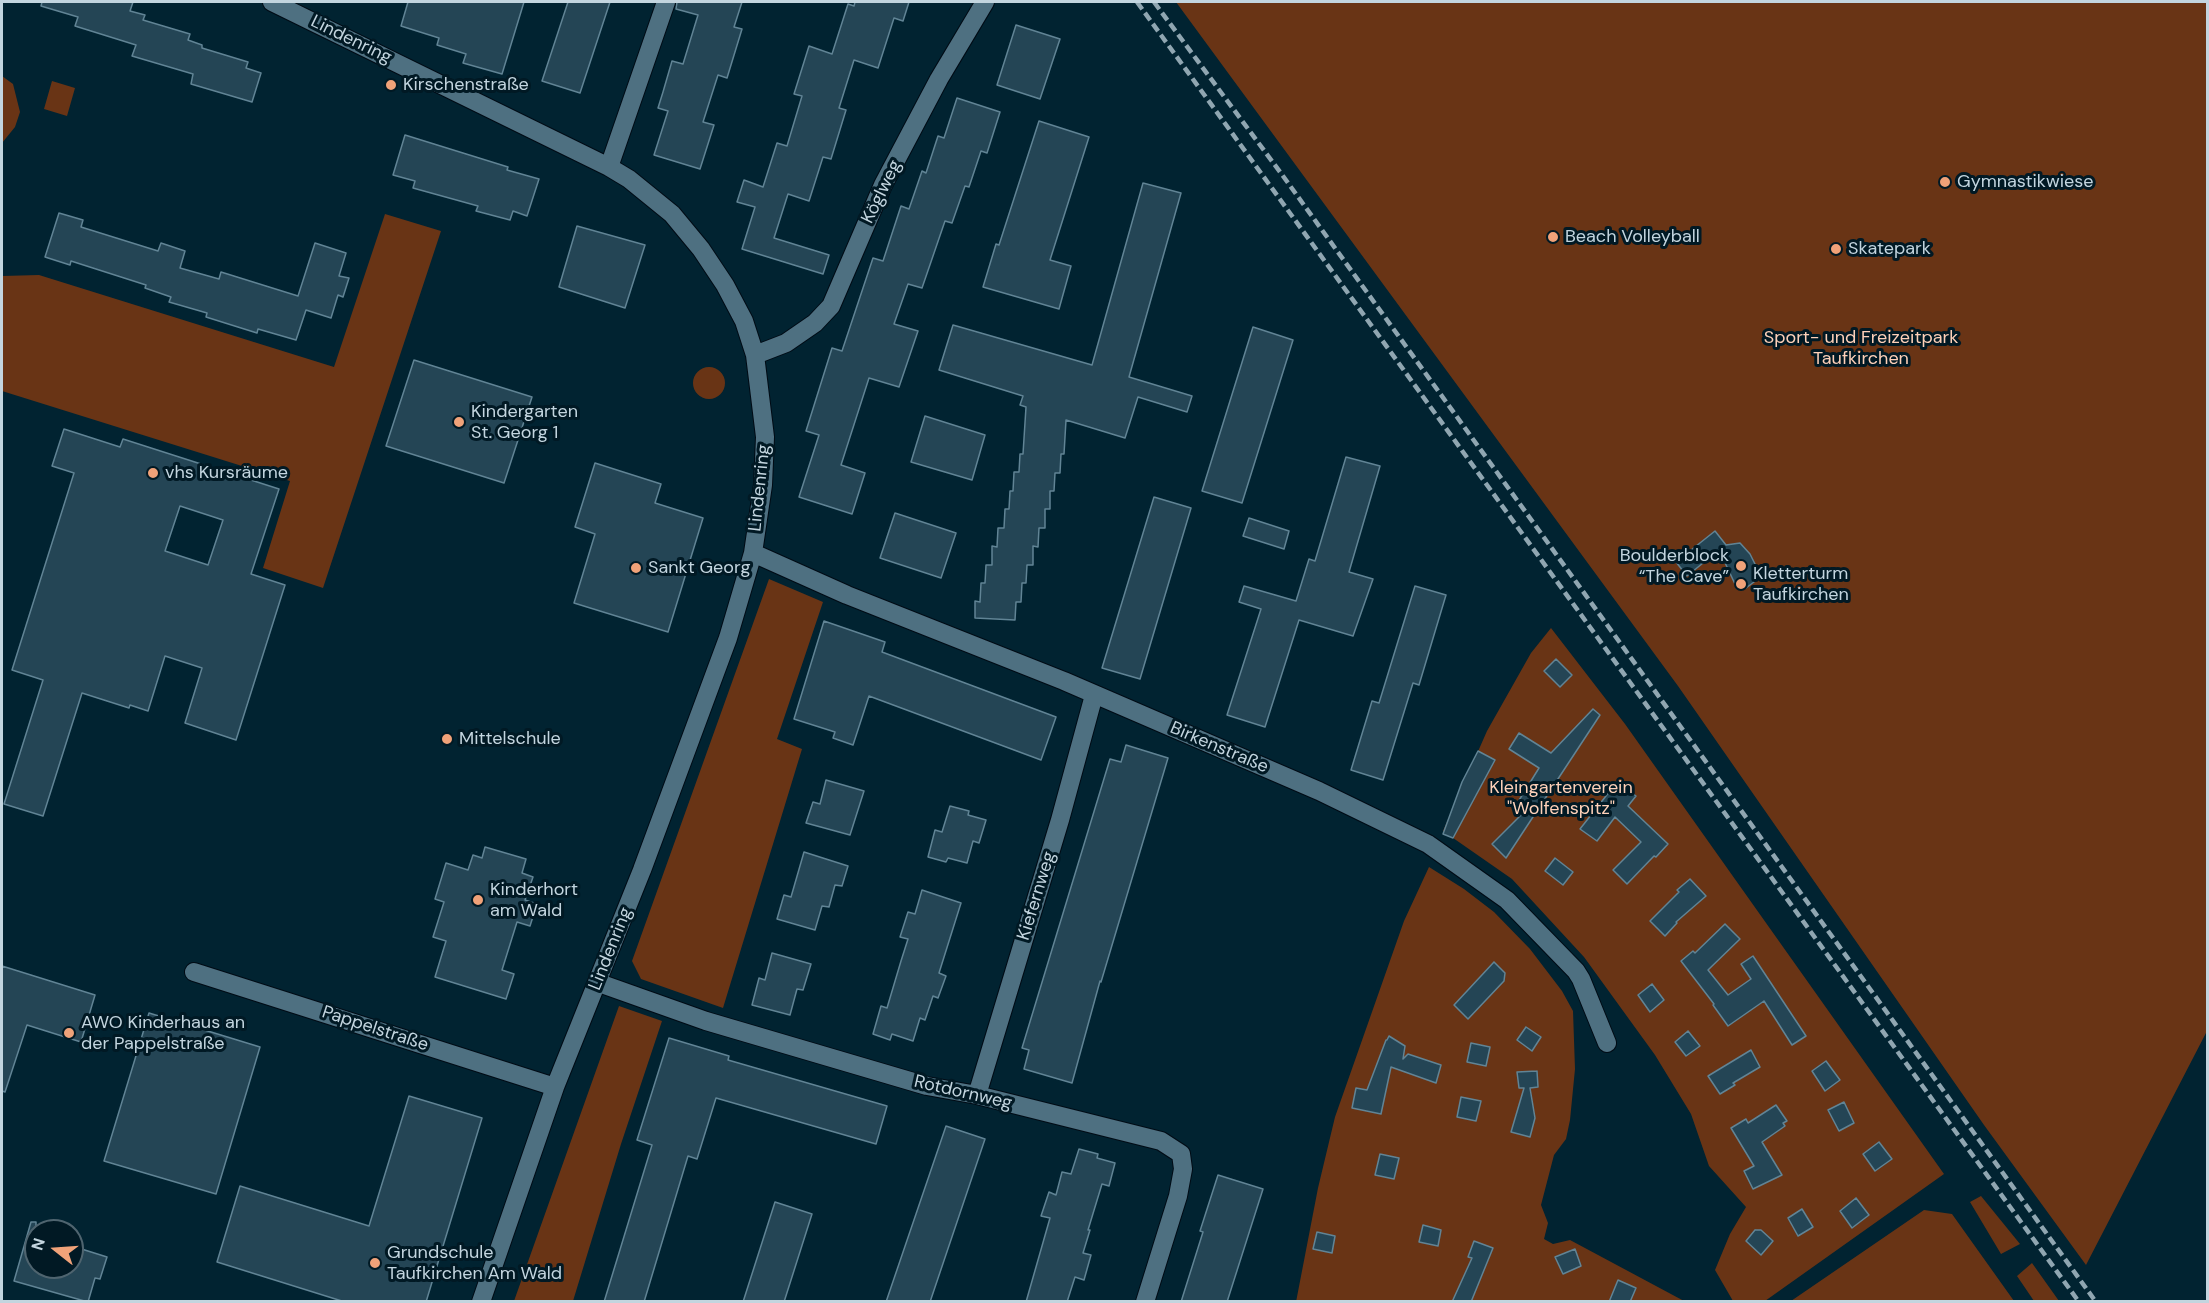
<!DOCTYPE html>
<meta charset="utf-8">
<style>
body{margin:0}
#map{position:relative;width:2209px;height:1303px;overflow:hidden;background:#012331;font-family:"DM Sans",sans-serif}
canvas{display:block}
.frame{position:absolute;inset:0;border:3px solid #c3d5df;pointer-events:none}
.north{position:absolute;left:24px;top:1219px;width:60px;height:60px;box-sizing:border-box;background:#011924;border:2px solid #4f646f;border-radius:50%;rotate:287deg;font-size:16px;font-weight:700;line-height:24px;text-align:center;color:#c3d5df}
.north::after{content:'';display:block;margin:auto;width:21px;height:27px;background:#f0a279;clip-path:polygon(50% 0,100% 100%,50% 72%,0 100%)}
</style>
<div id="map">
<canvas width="2209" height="1303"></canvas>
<div class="frame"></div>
<div class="north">N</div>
</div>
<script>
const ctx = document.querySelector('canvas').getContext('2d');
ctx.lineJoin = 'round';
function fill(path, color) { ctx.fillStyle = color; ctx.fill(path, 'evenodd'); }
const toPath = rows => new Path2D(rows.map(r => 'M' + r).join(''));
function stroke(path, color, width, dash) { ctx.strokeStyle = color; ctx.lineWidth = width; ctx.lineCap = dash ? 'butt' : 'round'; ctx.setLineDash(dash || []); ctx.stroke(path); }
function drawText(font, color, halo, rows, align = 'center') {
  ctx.font = font + ' "DM Sans",sans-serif'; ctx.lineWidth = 6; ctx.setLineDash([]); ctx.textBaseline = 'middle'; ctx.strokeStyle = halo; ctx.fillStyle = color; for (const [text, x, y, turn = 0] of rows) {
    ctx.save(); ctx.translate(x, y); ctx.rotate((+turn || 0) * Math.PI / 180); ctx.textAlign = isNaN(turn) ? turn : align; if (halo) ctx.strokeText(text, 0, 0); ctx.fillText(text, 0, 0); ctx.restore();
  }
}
fill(toPath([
 [1176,2,2207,2,2207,1031,2086,1265,1984,1125,1678,686],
 [2,76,13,84,20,112,15,127,2,143],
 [52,81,75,88,67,116,44,109],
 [385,214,441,231,323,588,263,568,290,481,2,391,2,276,39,275,334,367],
 '693 383a16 16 0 1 1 32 0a16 16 0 1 1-32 0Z',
 [769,579,823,602,777,739,802,749,723,1008,641,979,632,961],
 [1551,628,1625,724,1944,1174,1765,1301,1733,1301,1715,1270,1730,1234,1746,1207,1709,1166,1691,1114,1655,1055,1584,957,1512,879,1443,831,1487,731,1531,653],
 [1429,867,1464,889,1494,912,1530,949,1562,991,1573,1011,1575,1069,1570,1120,1566,1139,1554,1155,1541,1205,1548,1223,1544,1239,1553,1244,1570,1240,1684,1301,1296,1302,1318,1188,1335,1117,1404,921],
 [619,1006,662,1021,621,1144,573,1301,514,1301],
 [1981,1196,2020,1244,2001,1254,1970,1202],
 [1924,1210,1952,1214,2014,1301,1791,1301],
 [2032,1263,2059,1301,2034,1301,2017,1276]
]), '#693415');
const building = toPath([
 [42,2,133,2,130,11,145,15,143,20,190,34,188,40,202,45,202,48,248,62,246,68,261,73,252,102,191,84,193,74,132,56,136,45,75,26,78,17,41,6,42,2],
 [408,2,524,2,502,74,463,63,466,54,437,45,439,38,401,26,408,2],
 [568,2,610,2,580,93,542,81,568,2],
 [677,2,742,2,734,27,742,29,727,78,718,75,703,122,714,125,700,169,654,155,668,111,658,108,663,92,672,61,683,64,698,15,676,9,677,2],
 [855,2,909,2,903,21,894,18,878,68,854,60,839,108,846,110,831,159,823,157,809,201,788,194,774,238,829,255,823,274,742,249,755,207,737,202,744,180,763,187,777,143,787,146,802,96,794,94,809,46,832,54,848,4,854,6,855,2],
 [1016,25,1060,39,1040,99,997,85,1016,25],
 [957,98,1000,112,987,153,981,151,969,187,965,186,952,223,945,221,922,288,908,284,894,324,918,331,899,387,869,378,841,465,865,473,852,514,799,497,819,435,806,431,832,348,842,351,873,258,883,261,901,206,909,209,922,171,926,173,938,136,944,138,957,98],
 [1039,121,1089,137,1050,260,1071,266,1059,309,983,287,996,244,999,245,1039,121],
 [405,135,508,167,507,170,539,179,527,216,513,211,510,220,476,211,478,206,413,188,415,181,393,175,405,135],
 [1143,183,1181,193,1129,377,1192,396,1187,412,1138,397,1125,438,1066,420,1064,454,1061,454,1060,473,1055,473,1054,491,1050,491,1050,509,1045,509,1045,528,1039,528,1038,547,1033,546,1033,565,1027,565,1026,583,1022,583,1021,602,1016,602,1015,620,975,618,975,601,980,602,981,583,985,583,986,565,992,565,992,546,997,547,998,528,1004,528,1005,509,1009,509,1010,491,1013,491,1014,472,1019,472,1020,454,1023,454,1026,407,1020,405,1023,396,939,370,953,325,1092,365,1143,183],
 [59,213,83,220,81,227,158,251,161,243,185,251,180,268,219,279,221,272,298,296,315,243,346,253,339,276,349,278,343,297,338,295,331,318,306,310,296,340,258,329,257,333,206,317,207,313,169,302,171,297,145,288,146,285,71,261,70,265,45,257,59,213],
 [577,226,645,245,625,308,559,287,577,226],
 [1253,327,1293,340,1242,503,1202,491,1253,327],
 [414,360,532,397,504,483,386,446,414,360],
 [925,416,985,435,972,480,911,462,925,416],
 [64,429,120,447,123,439,279,489,251,574,285,585,236,740,185,723,202,668,165,656,148,711,130,705,129,708,82,693,43,816,4,804,43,680,12,670,74,473,52,466,64,429],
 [180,506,223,520,208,565,165,551,180,506],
 [1346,457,1380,466,1349,572,1373,579,1353,636,1299,620,1265,727,1227,715,1261,609,1239,602,1244,586,1296,601,1309,559,1315,561,1346,457],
 [595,463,661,484,655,503,703,518,668,632,574,603,595,534,575,527,595,463],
 [1154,497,1191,508,1140,679,1102,668,1154,497],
 [895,513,956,533,941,578,880,558,895,513],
 [1249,518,1289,531,1284,549,1243,536,1249,518],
 [1715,531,1726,545,1740,543,1750,554,1758,570,1754,582,1746,588,1735,584,1719,550,1687,576,1676,562,1715,531],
 [1415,586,1446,595,1419,685,1413,683,1383,780,1351,770,1372,701,1379,703,1415,586],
 [824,621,885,642,882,652,1056,717,1041,760,869,696,853,745,833,738,835,732,794,719,824,621],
 [1556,659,1572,675,1560,687,1544,671,1556,659],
 [1593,709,1600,715,1506,858,1492,844,1521,815,1513,810,1539,768,1509,749,1519,733,1551,753,1593,709],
 [1126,745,1168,758,1101,982,1100,981,1072,1083,1024,1069,1029,1050,1022,1048,1110,759,1121,762,1126,745],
 [1478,751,1495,760,1453,838,1443,834,1462,782,1478,751],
 [826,780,864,791,850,835,806,823,813,802,820,804,826,780],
 [1617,782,1636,796,1628,806,1668,844,1656,857,1654,856,1627,884,1613,870,1641,842,1615,817,1597,841,1580,829,1617,782],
 [950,806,969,811,968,815,986,820,979,843,973,841,967,863,948,858,946,862,928,857,935,830,942,832,950,806],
 [485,847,526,859,522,873,533,877,525,900,537,904,530,926,517,922,502,970,514,974,506,999,435,977,446,941,433,937,444,902,435,899,446,863,468,870,473,855,482,858,485,847],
 [804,852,848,866,842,886,835,885,829,907,822,906,815,930,777,919,784,895,791,897,804,852],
 [1555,858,1573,872,1563,885,1545,871,1555,858],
 [1690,879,1706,896,1676,922,1677,923,1665,936,1650,921,1679,892,1677,890,1690,879],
 [922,890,961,903,939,973,946,976,938,998,933,996,925,1020,920,1018,913,1041,892,1034,890,1040,873,1034,881,1006,887,1008,901,961,908,939,900,937,908,912,915,914,922,890],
 [1725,924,1740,939,1708,970,1728,995,1751,979,1741,964,1753,956,1806,1036,1792,1045,1764,1001,1728,1026,1713,1005,1714,1004,1681,961,1693,951,1695,953,1725,924],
 [772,953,811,964,803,990,797,989,790,1015,752,1005,759,978,765,980,772,953],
 [1494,962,1505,973,1504,981,1468,1019,1454,1005,1494,962],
 [2,966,95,995,81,1042,27,1025,5,1092,2,1091,2,966],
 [1652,984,1664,1000,1650,1012,1638,995,1652,984],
 [149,1013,260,1047,216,1194,104,1161,149,1013],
 [1526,1027,1541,1037,1532,1051,1517,1040,1526,1027],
 [1688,1031,1700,1046,1686,1056,1675,1042,1688,1031],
 [1389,1036,1405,1046,1403,1059,1408,1054,1441,1065,1436,1083,1391,1067,1381,1114,1352,1108,1356,1088,1367,1090,1386,1040,1387,1040,1389,1036],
 [669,1038,729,1056,728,1060,887,1106,876,1144,716,1098,697,1159,688,1156,644,1302,604,1302,652,1145,637,1140,669,1038],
 [1471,1043,1490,1047,1486,1066,1467,1062,1471,1043],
 [1751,1050,1760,1067,1733,1083,1735,1085,1720,1094,1708,1076,1751,1050],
 [1826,1061,1840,1080,1825,1091,1812,1071,1826,1061],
 [1537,1071,1538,1087,1530,1088,1535,1118,1530,1137,1511,1132,1524,1088,1519,1088,1517,1072,1537,1071],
 [409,1096,482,1118,426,1302,345,1302,217,1262,240,1186,369,1226,409,1096],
 [1461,1097,1481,1101,1476,1121,1457,1117,1461,1097],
 [1844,1102,1854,1123,1839,1131,1828,1110,1844,1102],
 [1776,1105,1787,1121,1783,1123,1785,1126,1762,1142,1782,1175,1753,1189,1744,1171,1754,1166,1731,1128,1746,1119,1748,1123,1776,1105],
 [946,1126,985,1139,930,1302,886,1302,946,1126],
 [1879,1142,1892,1159,1875,1171,1863,1154,1879,1142],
 [1079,1149,1098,1154,1097,1158,1115,1163,1109,1186,1102,1184,1088,1230,1090,1230,1083,1253,1091,1255,1084,1280,1075,1277,1067,1302,1026,1302,1050,1218,1041,1216,1049,1192,1056,1195,1062,1172,1071,1174,1079,1149],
 [1380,1154,1399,1158,1394,1179,1375,1175,1380,1154],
 [1218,1175,1263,1189,1227,1302,1181,1302,1203,1232,1200,1231,1218,1175],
 [1856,1198,1869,1215,1852,1228,1840,1211,1856,1198],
 [775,1202,812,1214,784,1302,743,1302,775,1202],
 [1802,1209,1813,1227,1798,1236,1788,1218,1802,1209],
 [31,1222,36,1222,36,1267,72,1267,72,1246,107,1257,100,1279,95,1278,88,1302,14,1281,31,1222],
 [1423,1225,1441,1230,1438,1246,1419,1242,1423,1225],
 [1755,1230,1761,1230,1773,1241,1761,1255,1746,1241,1755,1230],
 [1317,1232,1335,1236,1332,1253,1313,1249,1317,1232],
 [1474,1241,1493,1248,1471,1302,1452,1302,1472,1258,1468,1257,1474,1241],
 [1575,1249,1581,1266,1563,1274,1555,1257,1575,1249],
 [1618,1280,1636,1288,1630,1302,1609,1302,1618,1280]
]);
fill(building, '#244555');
stroke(building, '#618495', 1.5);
const minor = toPath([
 [272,2,609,167,629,179,672,214,701,249,725,285,744,321,755,355,765,437,763,485,753,553,728,638,642,870,555,1087,481,1302],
 [609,167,666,2],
 [755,355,786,343,815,323,831,306,883,185,939,79,985,2],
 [753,553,847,595,1064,681,1319,791,1428,844,1507,900,1576,971,1581,979,1607,1043],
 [194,972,555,1087],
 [599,983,706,1021,927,1086,977,1095,1161,1141,1181,1154,1183,1169,1178,1196,1145,1302],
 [977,1095,1060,820,1094,695]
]);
stroke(minor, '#000b15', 20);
stroke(minor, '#4e7081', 18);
stroke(toPath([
 [1137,2,2079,1302],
 [1154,2,1283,176,2096,1302]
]), '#90a6b1', 4.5, [9, 4.5]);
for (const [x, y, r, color] of [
 [391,85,6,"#f0a279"],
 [1945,182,6,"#f0a279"],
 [1553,237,6,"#f0a279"],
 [1836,249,6,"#f0a279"],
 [459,422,6,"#f0a279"],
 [153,473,6,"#f0a279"],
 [1741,566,6,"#f0a279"],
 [636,568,6,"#f0a279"],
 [1741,584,6,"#f0a279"],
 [447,739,6,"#f0a279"],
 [478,900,6,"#f0a279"],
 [69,1033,6,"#f0a279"],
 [375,1263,6,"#f0a279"]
]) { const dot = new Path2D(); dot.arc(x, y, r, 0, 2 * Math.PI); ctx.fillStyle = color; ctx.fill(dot); stroke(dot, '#011924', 2); }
drawText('18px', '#c3d5df', '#011924', [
 ["Lindenring",351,40,26],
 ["Köglweg",882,192,-64],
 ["Lindenring",760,488,-84],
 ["Birkenstraße",1219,748,23],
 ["Kiefernweg",1037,896,-73],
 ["Lindenring",611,949,-68],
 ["Pappelstraße",375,1029,18],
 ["Rotdornweg",963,1093,13]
]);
drawText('18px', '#c3d5df', '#011924', [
 ["Kirschenstraße",403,85],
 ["Gymnastikwiese",1957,182],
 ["Beach Volleyball",1565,237],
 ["Skatepark",1848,249],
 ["Kindergarten",471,412],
 ["St. Georg 1",471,433],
 ["vhs Kursräume",165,473],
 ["Boulderblock",1729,556,"right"],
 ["“The Cave”",1729,577,"right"],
 ["Sankt Georg",648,568],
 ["Kletterturm",1753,574],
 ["Taufkirchen",1753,595],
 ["Mittelschule",459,739],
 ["Kinderhort",490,890],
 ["am Wald",490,911],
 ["AWO Kinderhaus an",81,1023],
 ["der Pappelstraße",81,1044],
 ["Grundschule",387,1253],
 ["Taufkirchen Am Wald",387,1274]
], 'left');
drawText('18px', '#fed1b9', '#011924', [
 ["Sport- und Freizeitpark",1861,338],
 ["Taufkirchen",1861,359],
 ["Kleingartenverein",1561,788],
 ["\"Wolfenspitz\"",1561,809]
]);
</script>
